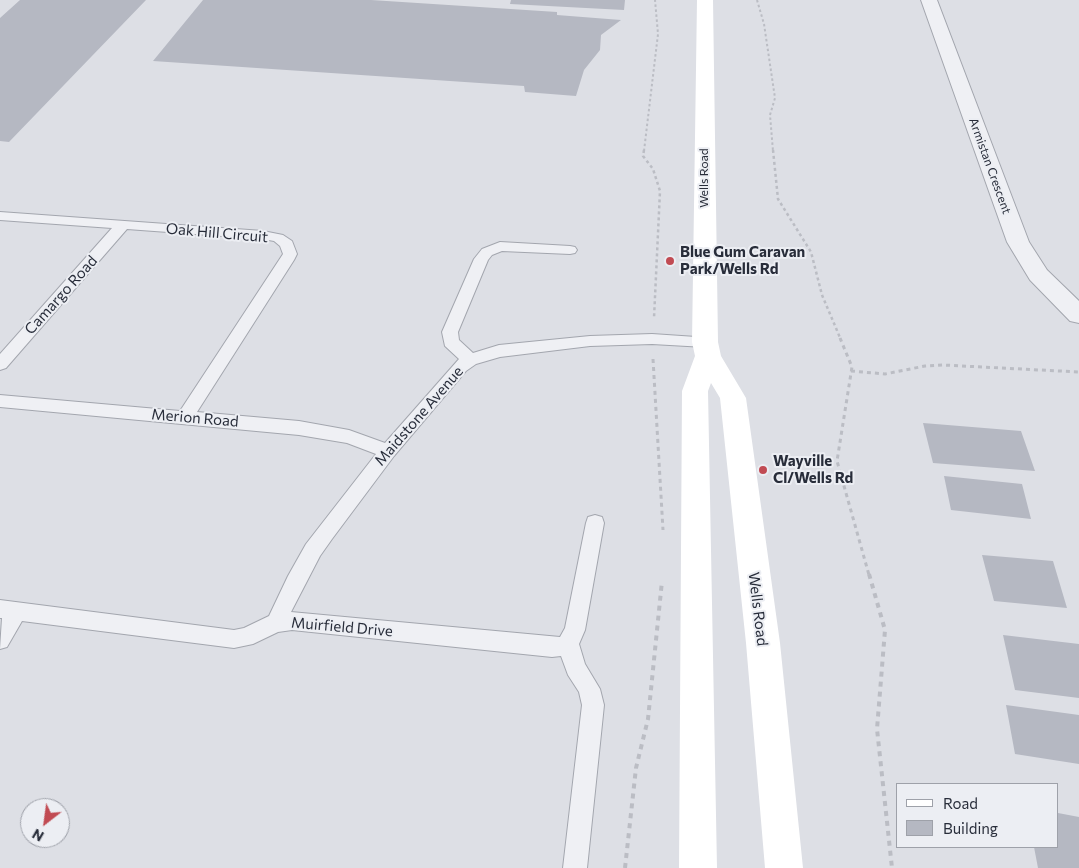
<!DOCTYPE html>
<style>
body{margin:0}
#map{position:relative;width:1079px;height:868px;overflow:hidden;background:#dddfe5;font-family:Commissioner,sans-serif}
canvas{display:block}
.legend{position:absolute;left:896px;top:783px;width:162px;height:65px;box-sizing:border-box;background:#eceef3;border:1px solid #9ea1a9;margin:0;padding:6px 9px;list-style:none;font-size:15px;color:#282d3a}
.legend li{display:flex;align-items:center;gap:10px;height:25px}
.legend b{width:25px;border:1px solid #9ea1a9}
.north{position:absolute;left:20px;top:798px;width:50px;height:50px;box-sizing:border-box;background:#eceef3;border:1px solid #9ea1a9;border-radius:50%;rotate:210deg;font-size:14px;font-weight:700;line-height:20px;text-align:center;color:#282d3a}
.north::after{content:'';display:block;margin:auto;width:18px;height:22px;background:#c14b53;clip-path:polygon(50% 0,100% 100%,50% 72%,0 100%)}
</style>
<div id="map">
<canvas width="1079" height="868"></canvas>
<ul class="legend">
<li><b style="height:6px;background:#fff"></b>Road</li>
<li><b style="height:14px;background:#b5b8c2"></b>Building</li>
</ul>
<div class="north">N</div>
</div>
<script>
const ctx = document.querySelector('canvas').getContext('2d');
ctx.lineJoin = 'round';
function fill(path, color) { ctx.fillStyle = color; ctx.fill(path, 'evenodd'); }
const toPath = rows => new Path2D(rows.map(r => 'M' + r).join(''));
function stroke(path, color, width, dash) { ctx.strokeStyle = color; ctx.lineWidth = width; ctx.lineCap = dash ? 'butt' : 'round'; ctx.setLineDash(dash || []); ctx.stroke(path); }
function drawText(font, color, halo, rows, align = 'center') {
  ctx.font = font + ' Commissioner,sans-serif'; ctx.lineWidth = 4; ctx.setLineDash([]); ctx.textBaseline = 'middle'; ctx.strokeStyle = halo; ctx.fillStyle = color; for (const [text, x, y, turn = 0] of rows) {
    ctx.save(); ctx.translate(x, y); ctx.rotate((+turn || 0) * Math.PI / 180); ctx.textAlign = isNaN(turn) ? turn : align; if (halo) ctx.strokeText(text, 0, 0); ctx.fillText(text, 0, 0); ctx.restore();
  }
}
fill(toPath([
 [20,0,146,0,9,142,0,141,0,18],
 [203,0,371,0,557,12,557,15,621,20,601,35,600,50,584,70,576,96,525,92,524,86,153,61],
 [511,0,625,0,624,10,510,4],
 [923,423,1021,431,1035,471,933,463],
 [944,476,1022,484,1031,519,951,510],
 [982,555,1053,561,1067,608,994,601],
 [1003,635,1079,644,1079,698,1015,690],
 [1006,705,1079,715,1079,764,1015,754],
 [1058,813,1079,817,1079,868,1038,868,1034,847,1058,847]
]), '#b5b8c2');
const lane = toPath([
 [0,212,263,231,283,235,292,241,297,254,294,260,197,412,299,421,349,430,385,443,459,359,445,346,442,332,474,259,482,249,500,242,570,246,575,247,577,250,575,253,570,254,502,251,492,255,488,260,458,332,459,340,473,353,499,345,590,336,652,334,711,338,713,342,711,346,705,347,652,344,590,346,500,357,476,364,466,371,394,456,332,539,320,556,291,612,560,637,565,628,586,523,588,517,595,515,602,517,604,523,585,630,579,644,585,664,600,689,604,705,587,868,563,868,582,705,579,692,568,675,561,656,552,657,292,630,278,632,253,644,234,648,22,621,7,647,0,649,2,618,0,618,0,600,234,630,244,628,269,616,288,576,306,544,376,454,347,443,299,435,0,407,0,395,180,411,283,254,280,246,274,241,263,239,127,229,6,368,0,370,0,354,112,228,0,220,0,212]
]);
const street = toPath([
 [921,0,937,0,1029,242,1047,270,1079,301,1079,323,1070,321,1030,280,1007,242,921,0]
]);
stroke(lane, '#a3a6ae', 2);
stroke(street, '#a3a6ae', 2);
stroke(toPath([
 [757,0,764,24,775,98,770,115,773,151],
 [644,151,658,34,655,0]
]), '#bbbdc4', 2, [2.5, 2.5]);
stroke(toPath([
 [644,150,643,156,653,169,660,191,654,318],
 [773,150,778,199,811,252,822,295,841,340]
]), '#bbbdc4', 2.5, [3, 3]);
stroke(toPath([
 [840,338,852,367,837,461,869,575],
 [653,359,663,530],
 [851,371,885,374,925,366,943,365,1079,372]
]), '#bbbdc4', 3, [4, 4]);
stroke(toPath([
 [869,574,885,630,877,729,892,868],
 [625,868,636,768,648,719,662,581]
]), '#bbbdc4', 4, [5, 5]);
fill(lane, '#eff0f4');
fill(street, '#eff0f4');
fill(toPath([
 [697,0,713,0,718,342,721,356,746,398,780,643,803,868,765,868,746,643,720,398,711,383,708,391,717,868,679,868,682,391,695,356,692,342,697,0]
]), '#fff');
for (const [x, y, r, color] of [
 [670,261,5,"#c14b53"],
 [763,470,5,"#c14b53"]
]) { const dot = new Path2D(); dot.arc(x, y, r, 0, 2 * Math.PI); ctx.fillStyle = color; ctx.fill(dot); stroke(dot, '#eceef3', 2); }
drawText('12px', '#282d3a', '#eceef3', [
 ["Armistan Crescent",990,166,70],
 ["Wells Road",704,178,-90]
]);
drawText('15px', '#282d3a', '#eceef3', [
 ["Oak Hill Circuit",217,233,5],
 ["Camargo Road",61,295,-48],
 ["Maidstone Avenue",419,416,-49],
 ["Merion Road",195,418,5],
 ["Wells Road",758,609,83],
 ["Muirfield Drive",342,627,5]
]);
drawText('bold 15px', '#282d3a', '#eceef3', [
 ["Blue Gum Caravan",680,252],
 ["Park/Wells Rd",680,269],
 ["Wayville",773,461],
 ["Cl/Wells Rd",773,478]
], 'left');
</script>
